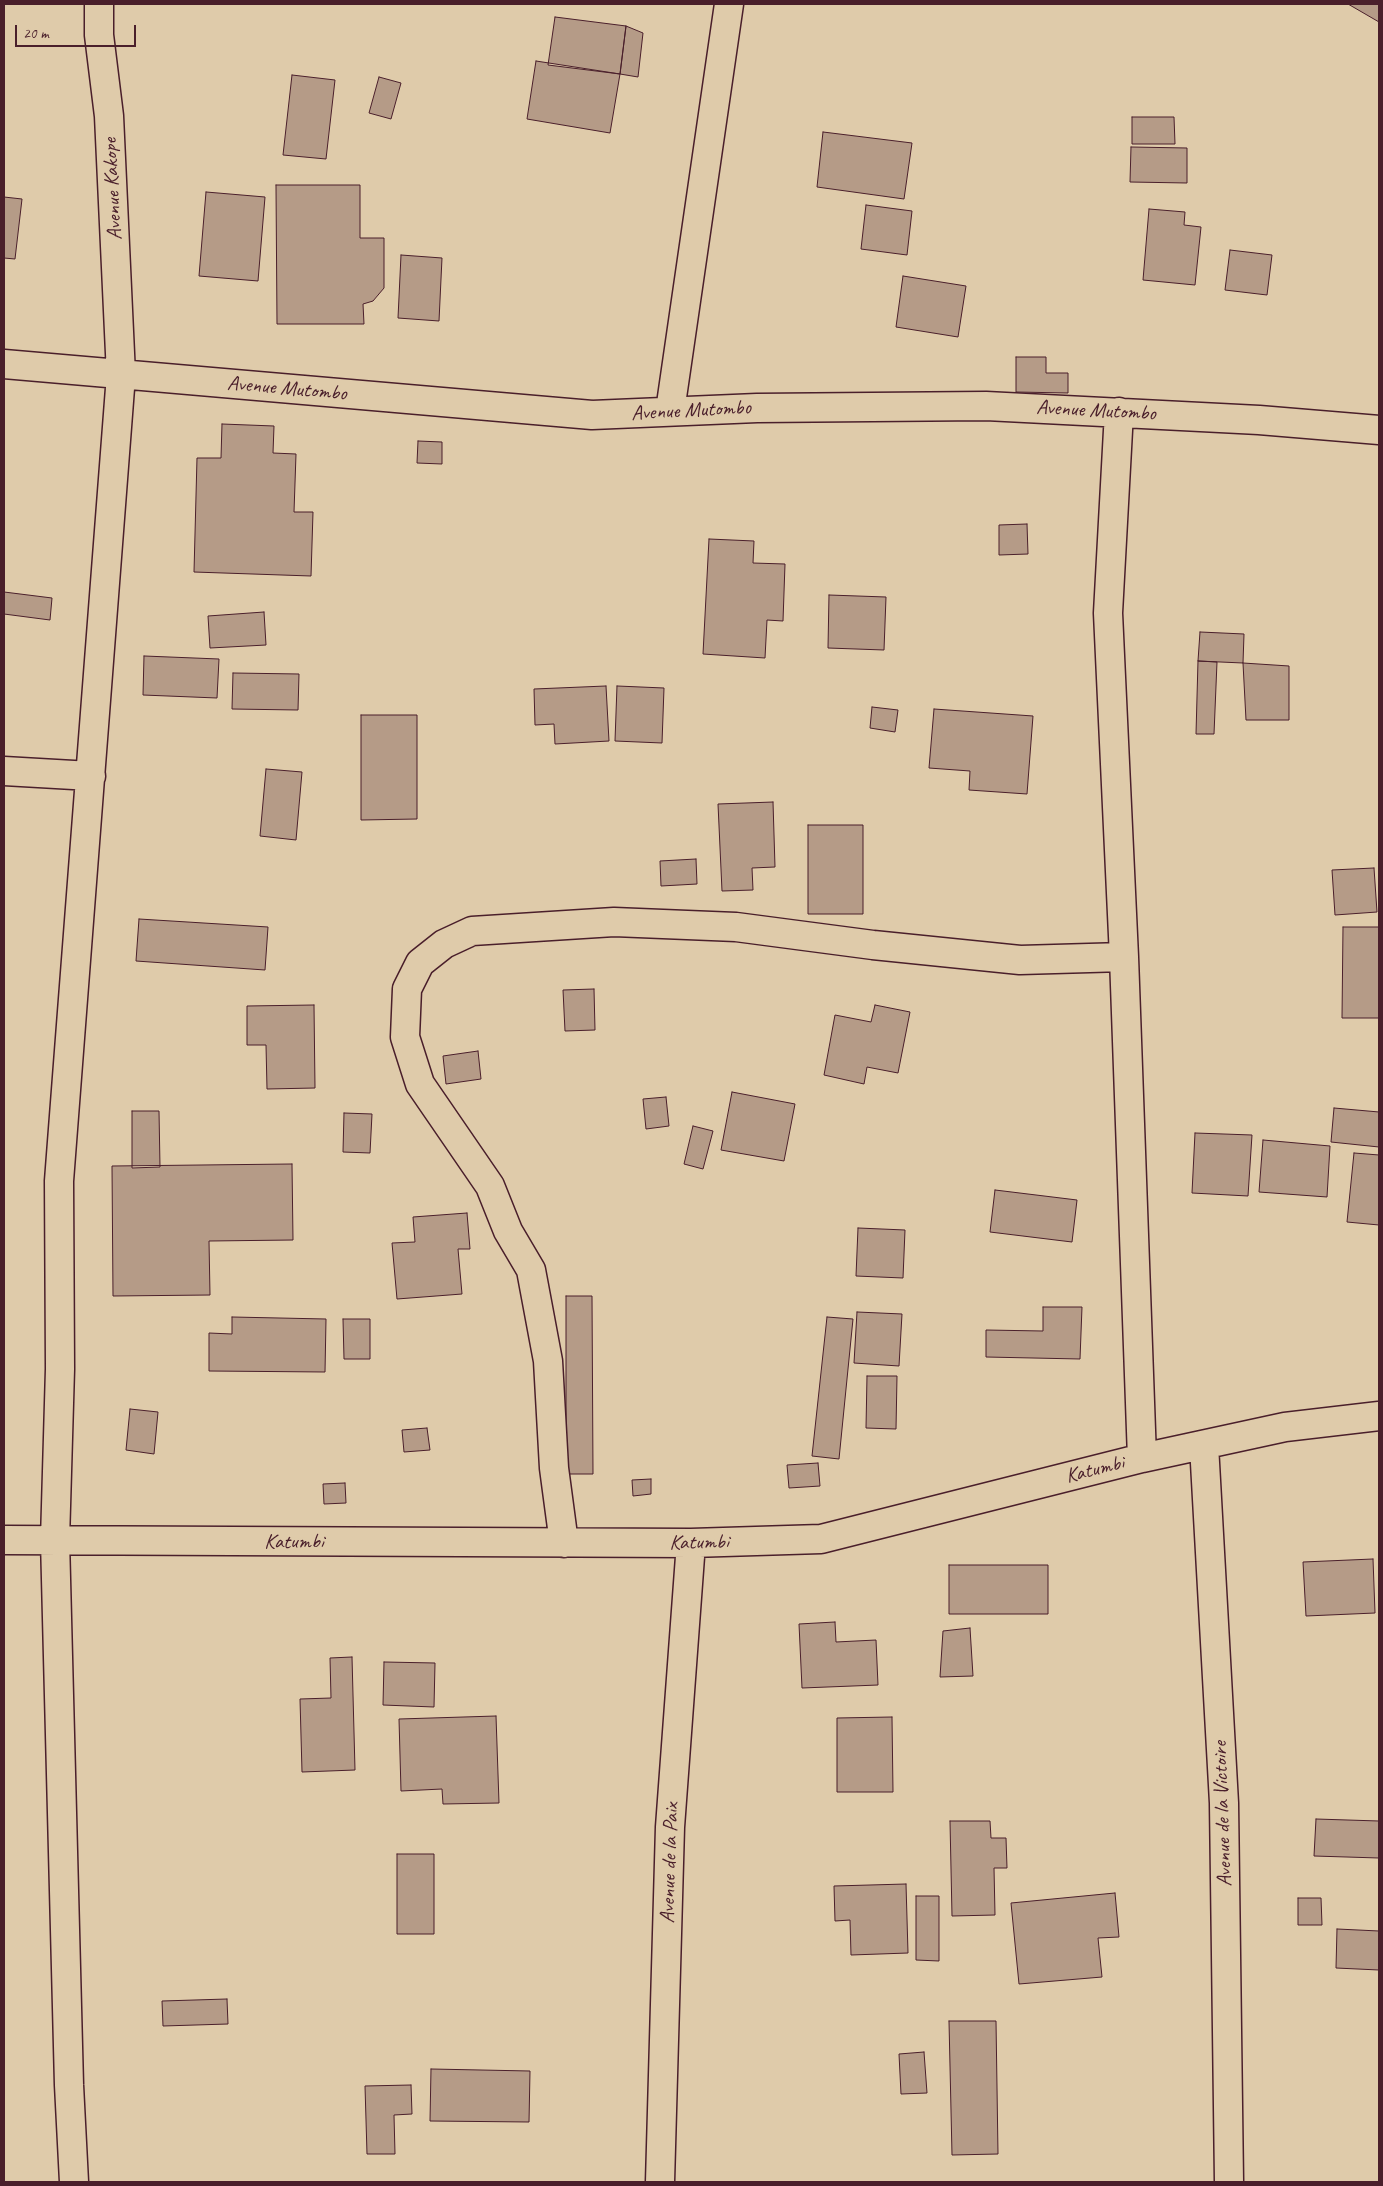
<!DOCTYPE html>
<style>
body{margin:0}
#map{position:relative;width:1383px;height:2186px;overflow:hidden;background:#dfcbaa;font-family:Caveat,sans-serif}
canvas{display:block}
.frame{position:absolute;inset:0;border:5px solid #4a1f2b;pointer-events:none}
.scale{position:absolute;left:15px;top:25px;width:121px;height:22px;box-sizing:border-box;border:2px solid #4a1f2b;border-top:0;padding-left:6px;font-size:15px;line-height:18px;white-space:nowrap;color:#4a1f2b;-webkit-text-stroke:4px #dfcbaa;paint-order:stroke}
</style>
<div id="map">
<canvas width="1383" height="2186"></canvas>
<div class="frame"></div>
<div class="scale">20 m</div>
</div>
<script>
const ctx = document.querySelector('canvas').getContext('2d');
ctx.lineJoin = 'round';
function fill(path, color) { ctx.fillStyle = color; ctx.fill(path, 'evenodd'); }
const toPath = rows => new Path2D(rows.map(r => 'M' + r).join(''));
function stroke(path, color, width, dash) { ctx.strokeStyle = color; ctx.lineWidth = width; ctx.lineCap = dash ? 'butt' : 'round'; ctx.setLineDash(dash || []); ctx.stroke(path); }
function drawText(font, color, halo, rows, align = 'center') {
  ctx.font = font + ' Caveat,sans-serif'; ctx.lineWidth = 5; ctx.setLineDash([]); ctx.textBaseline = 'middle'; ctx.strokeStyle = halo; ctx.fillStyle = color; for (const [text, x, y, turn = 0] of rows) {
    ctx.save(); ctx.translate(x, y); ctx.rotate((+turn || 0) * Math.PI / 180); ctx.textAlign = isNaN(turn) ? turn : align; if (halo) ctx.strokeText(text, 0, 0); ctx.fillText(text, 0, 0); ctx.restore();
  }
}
const building = toPath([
 [1348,4,1379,4,1379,22,1348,4],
 [555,17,626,26,620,74,548,65,555,17],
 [626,26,643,33,638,77,620,74,626,26],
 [536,61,620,74,610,133,527,119,536,61],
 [292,75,335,80,326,159,283,155,292,75],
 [379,77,401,83,391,119,369,113,379,77],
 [1132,117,1174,117,1175,144,1132,144,1132,117],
 [823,132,912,143,904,199,817,187,823,132],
 [1131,147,1187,148,1187,183,1130,182,1131,147],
 [276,185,360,185,360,238,384,238,384,288,373,301,363,304,364,324,277,324,276,185],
 [206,192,265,197,258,281,199,276,206,192],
 [4,197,22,199,15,259,4,258,4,197],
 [866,205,912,211,907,255,861,249,866,205],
 [1149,209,1185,212,1184,225,1201,227,1195,285,1143,280,1149,209],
 [1230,250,1272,255,1267,295,1225,290,1230,250],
 [401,255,442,258,439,321,398,318,401,255],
 [903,276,966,286,958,337,896,327,903,276],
 [1016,357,1046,357,1046,373,1068,373,1068,393,1016,392,1016,357],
 [222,424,274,426,273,453,296,454,294,512,313,512,311,576,194,572,197,458,221,458,222,424],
 [418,441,442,442,442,464,417,463,418,441],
 [1027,524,1028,554,999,555,999,525,1027,524],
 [709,539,754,541,753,563,785,564,783,621,767,620,765,658,703,654,709,539],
 [4,592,52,598,50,620,4,614,4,592],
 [829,595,886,597,884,650,828,648,829,595],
 [264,612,266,645,210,648,208,616,264,612],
 [1200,632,1244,634,1243,663,1198,661,1200,632],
 [144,656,219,659,217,698,143,695,144,656],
 [1198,661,1217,662,1214,734,1196,734,1198,661],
 [1243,663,1289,666,1289,720,1246,720,1243,663],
 [233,673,299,674,298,710,232,709,233,673],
 [606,686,609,741,555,744,554,724,535,725,534,689,606,686],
 [617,686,664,688,662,743,615,741,617,686],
 [872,707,898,710,895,732,870,728,872,707],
 [934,709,1033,716,1027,794,969,790,970,771,929,768,934,709],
 [361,715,417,715,417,819,361,820,361,715],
 [266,769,302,772,296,840,260,836,266,769],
 [773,802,775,867,752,868,753,890,722,891,718,804,773,802],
 [808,825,863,825,863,914,808,914,808,825],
 [696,859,697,884,661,886,660,861,696,859],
 [1374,868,1377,912,1335,915,1332,870,1374,868],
 [139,919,268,927,265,970,136,961,139,919],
 [1343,927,1379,927,1379,1018,1342,1018,1343,927],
 [594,989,595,1030,565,1031,563,990,594,989],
 [314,1005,315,1088,267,1089,266,1045,247,1045,247,1006,314,1005],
 [875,1005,910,1012,898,1073,867,1067,864,1084,824,1075,835,1015,871,1022,875,1005],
 [478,1051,481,1079,446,1084,443,1056,478,1051],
 [732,1092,795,1104,784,1161,721,1150,732,1092],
 [666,1097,669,1126,646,1129,643,1099,666,1097],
 [1334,1108,1379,1112,1379,1147,1331,1142,1334,1108],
 [132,1111,159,1111,160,1167,132,1168,132,1111],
 [344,1113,372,1114,370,1153,343,1152,344,1113],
 [693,1126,713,1131,703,1169,684,1164,693,1126],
 [1195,1133,1252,1135,1248,1196,1192,1193,1195,1133],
 [1263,1140,1330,1146,1327,1197,1259,1192,1263,1140],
 [1354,1153,1379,1155,1379,1225,1347,1222,1354,1153],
 [292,1164,293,1240,209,1241,210,1295,113,1296,112,1166,292,1164],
 [995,1190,1077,1200,1072,1242,990,1232,995,1190],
 [467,1213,470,1249,458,1249,462,1294,397,1299,392,1243,415,1242,413,1217,467,1213],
 [858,1228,905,1230,903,1278,856,1276,858,1228],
 [566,1296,592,1296,593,1474,566,1474,566,1296],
 [1043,1307,1082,1307,1080,1359,986,1357,986,1330,1043,1331,1043,1307],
 [857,1312,902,1314,899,1366,854,1363,857,1312],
 [232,1317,326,1319,325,1372,209,1371,209,1333,232,1334,232,1317],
 [827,1317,853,1319,839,1459,812,1456,827,1317],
 [343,1319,370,1319,370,1359,344,1359,343,1319],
 [867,1376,897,1376,896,1429,866,1428,867,1376],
 [130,1409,158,1412,154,1454,126,1450,130,1409],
 [427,1428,430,1450,404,1452,402,1430,427,1428],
 [818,1463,820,1486,789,1488,787,1465,818,1463],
 [651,1479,651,1494,633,1496,632,1480,651,1479],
 [345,1483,346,1503,324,1504,323,1484,345,1483],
 [1373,1559,1375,1613,1306,1616,1303,1562,1373,1559],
 [949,1565,1048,1565,1048,1614,949,1614,949,1565],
 [835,1622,836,1642,876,1640,878,1685,802,1688,799,1624,835,1622],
 [970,1628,973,1676,940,1677,943,1631,970,1628],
 [352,1657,355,1770,302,1772,300,1699,331,1698,330,1658,352,1657],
 [384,1662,435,1663,434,1707,383,1705,384,1662],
 [496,1716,499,1803,443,1804,442,1789,401,1791,399,1719,496,1716],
 [892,1717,893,1792,837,1792,837,1718,892,1717],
 [1316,1819,1379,1821,1379,1858,1314,1856,1316,1819],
 [950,1821,990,1821,991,1838,1006,1838,1007,1868,994,1868,995,1915,952,1916,950,1821],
 [397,1854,434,1854,434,1934,397,1934,397,1854],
 [906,1884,908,1953,851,1955,850,1920,835,1921,834,1886,906,1884],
 [1115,1893,1119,1937,1098,1938,1102,1977,1019,1984,1011,1903,1115,1893],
 [916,1896,939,1896,939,1961,916,1960,916,1896],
 [1298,1898,1321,1898,1322,1925,1298,1925,1298,1898],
 [1337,1929,1379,1931,1379,1970,1336,1968,1337,1929],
 [227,1999,228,2024,163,2026,162,2001,227,1999],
 [949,2021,996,2021,998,2154,952,2155,949,2021],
 [924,2052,927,2093,901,2094,899,2054,924,2052],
 [431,2069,530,2071,529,2122,430,2121,431,2069],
 [411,2085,412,2114,394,2115,395,2154,367,2154,365,2086,411,2085]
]);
fill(building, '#b59b87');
stroke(building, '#4a1f2b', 1);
const minor = toPath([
 [4,364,592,415,757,408,986,406,1259,420,1379,430],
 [670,411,729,4],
 [1119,412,1108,613,1124,957,1142,1458],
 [4,771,91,776],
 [1204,1445,1224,1803,1229,2182],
 [4,1540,691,1543,821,1539,1142,1458,1285,1427,1379,1416],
 [564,1543,554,1468,548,1361,531,1270,508,1231,490,1186,420,1084,405,1037,407,989,420,963,444,944,472,931,614,922,736,927,873,945,1020,960,1124,957],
 [74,2182,69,2085,55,1540,60,1369,59,1181,121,375,109,116,99,35,99,4],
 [660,2182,670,1827,691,1543]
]);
stroke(minor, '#4a1f2b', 31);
stroke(minor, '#dfcbaa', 28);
drawText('21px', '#4a1f2b', '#dfcbaa', [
 ["Avenue Kakope",113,189,-93],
 ["Avenue Mutombo",287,389,5],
 ["Avenue Mutombo",691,411,-3],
 ["Avenue Mutombo",1096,411,3],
 ["Katumbi",1095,1470,-14],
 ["Katumbi",294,1542],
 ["Katumbi",699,1543,-1],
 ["Avenue de la Victoire",1223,1814,-92],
 ["Avenue de la Paix",670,1863,-88]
]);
</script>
